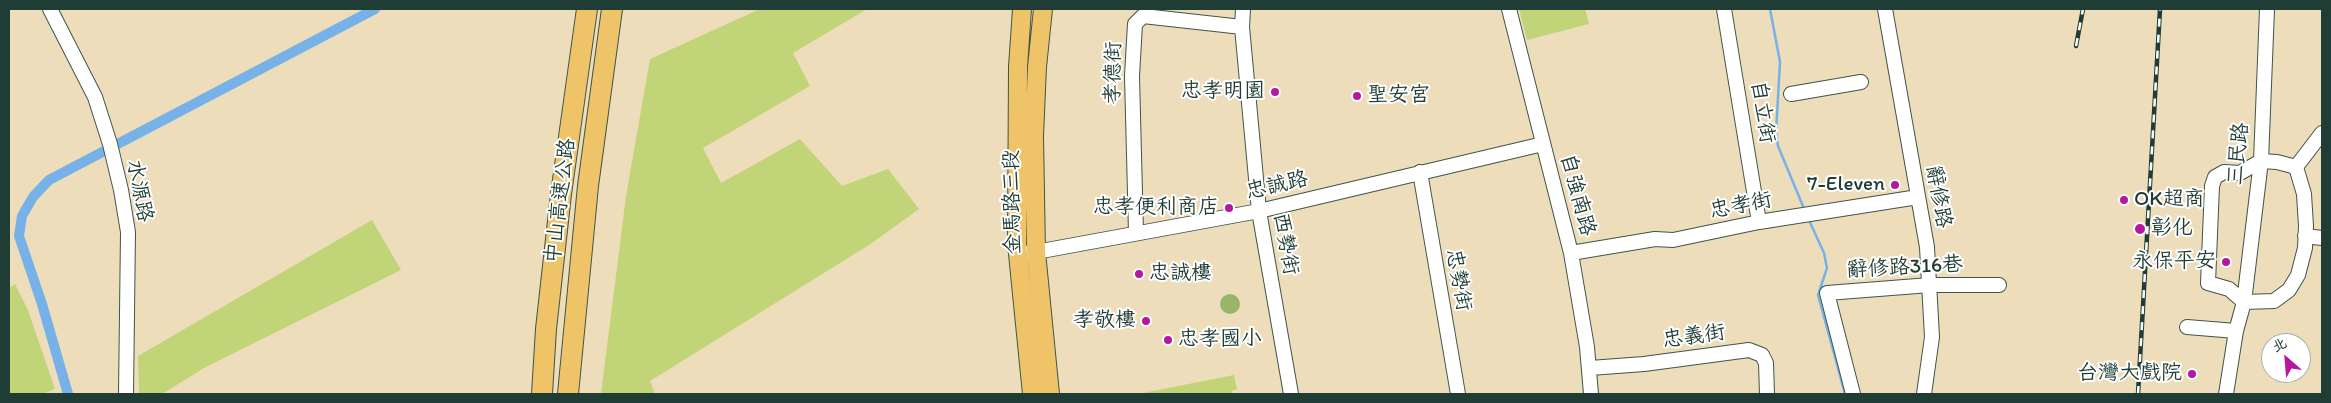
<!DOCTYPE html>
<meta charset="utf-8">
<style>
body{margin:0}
#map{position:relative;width:2331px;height:403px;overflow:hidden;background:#edb;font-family:Itim,"LXGW WenKai TC",sans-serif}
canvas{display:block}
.frame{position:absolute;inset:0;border:10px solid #1f3d34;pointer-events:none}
.north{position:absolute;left:2261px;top:333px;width:50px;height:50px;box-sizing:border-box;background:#fff;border:1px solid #a5b1ae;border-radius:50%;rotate:333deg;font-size:14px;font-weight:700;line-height:20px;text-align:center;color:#1f3d34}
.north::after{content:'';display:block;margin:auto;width:18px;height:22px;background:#b5179e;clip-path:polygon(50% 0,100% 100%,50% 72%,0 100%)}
</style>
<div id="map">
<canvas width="2331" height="403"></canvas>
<div class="frame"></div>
<div class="north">北</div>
</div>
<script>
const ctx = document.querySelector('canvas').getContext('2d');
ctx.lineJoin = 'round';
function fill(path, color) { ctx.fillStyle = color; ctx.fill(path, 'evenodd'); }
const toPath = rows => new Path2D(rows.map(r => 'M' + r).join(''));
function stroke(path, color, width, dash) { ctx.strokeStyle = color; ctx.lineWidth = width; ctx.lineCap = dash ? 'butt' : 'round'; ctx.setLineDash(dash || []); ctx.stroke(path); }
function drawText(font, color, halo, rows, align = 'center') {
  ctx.font = font + ' Itim,"LXGW WenKai TC",sans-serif'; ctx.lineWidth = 4; ctx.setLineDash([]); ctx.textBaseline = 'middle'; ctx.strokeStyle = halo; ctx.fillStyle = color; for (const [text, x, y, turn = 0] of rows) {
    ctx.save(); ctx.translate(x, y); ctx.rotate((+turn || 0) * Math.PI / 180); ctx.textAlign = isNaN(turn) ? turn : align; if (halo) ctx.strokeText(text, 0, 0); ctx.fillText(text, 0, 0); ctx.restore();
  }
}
fill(toPath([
 [760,9,867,9,793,53,810,86,703,148,721,183,800,139,842,186,888,169,919,209,869,245,650,381,655,394,601,394,626,196,650,59],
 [1519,9,1585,9,1589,24,1527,40],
 [372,220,401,270,204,368,162,394,139,394,138,356],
 [15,284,28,310,55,389,43,394,9,394,9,288],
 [1234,375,1237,389,1231,391,1234,394,1138,394]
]), '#c1d478');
fill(toPath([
 '1220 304a10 10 0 1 1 20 0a10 10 0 1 1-20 0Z'
]), '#98b668');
stroke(toPath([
 [1770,9,1780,62,1776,133,1778,146,1805,211],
 [1808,218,1824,253,1827,268,1818,295,1845,394]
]), '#76b2e8', 2.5);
stroke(toPath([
 [68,394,42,304,19,236,22,216,33,197,49,180,375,9]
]), '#76b2e8', 10);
const minor = toPath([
 [50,9,95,97,110,144,121,190,128,232,126,394],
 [1243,9,1242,27,1259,211,1291,394],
 [1509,9,1571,253,1587,347,1591,394],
 [1724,9,1759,222],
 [1885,9,1927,247,1932,337,1924,394],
 [1791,94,1861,82],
 [2261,161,2277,162,2296,167],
 [1420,172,1458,394],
 [1136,233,1132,76,1135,24,1143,16,1242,27],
 [2305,236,2322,238],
 [1571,253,1655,239,1673,240,1759,222,1918,197],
 [1017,254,1036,252,1259,211,1543,144],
 [2244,302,2274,301,2289,290,2298,275,2305,248,2306,226,2304,194,2296,167,2322,133],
 [2244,302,2229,289,2208,283,2212,186,2215,177,2224,172,2240,173,2261,161],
 [2187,327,2236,331],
 [1590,368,1644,364,1749,350,1762,355,1766,363,1767,394],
 [1853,394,1827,293,1930,285,1999,285],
 [2226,394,2236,331,2244,302,2261,161,2267,9]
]);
const major = toPath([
 [1022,9,1018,67,1017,244,1032,394],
 [1043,9,1037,67,1034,136,1036,252,1050,394]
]);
const highway = toPath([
 [542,394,546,329,561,194,587,9],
 [568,394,588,186,612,9]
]);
stroke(minor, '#3e5548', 16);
stroke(major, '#3e5548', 20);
stroke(highway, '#3e5548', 22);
stroke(minor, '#fff', 14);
stroke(major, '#efc469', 18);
stroke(highway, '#efc469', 20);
const rail = toPath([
 [2076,46,2083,9],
 [2138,394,2160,9]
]);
stroke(rail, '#1f3d34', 4.5);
stroke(rail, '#fff', 2.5, [8]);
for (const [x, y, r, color] of [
 [1275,92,5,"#b5179e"],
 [1357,96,5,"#b5179e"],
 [1895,185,5,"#b5179e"],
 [2124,200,5,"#b5179e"],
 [1229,208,5,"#b5179e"],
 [2140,229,6,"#b5179e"],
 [2226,262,5,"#b5179e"],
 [1139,274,5,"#b5179e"],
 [1146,321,5,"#b5179e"],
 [1168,340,5,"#b5179e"],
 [2192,374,5,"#b5179e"]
]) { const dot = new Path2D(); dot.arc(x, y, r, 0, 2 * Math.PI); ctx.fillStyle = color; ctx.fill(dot); stroke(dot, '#fff', 2); }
drawText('21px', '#1f3d34', '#fff', [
 ["孝德街",1114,73,-89],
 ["自立街",1762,112,81],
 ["三民路",2239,154,-84],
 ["忠誠路",1277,186,-13],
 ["水源路",139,191,79],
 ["自強南路",1577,195,75],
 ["辭修路",1938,197,80],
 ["中山高速公路",561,201,-83],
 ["金馬路三段",1013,202,-91],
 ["忠孝街",1741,206,-11],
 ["西勢街",1285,244,80],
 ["辭修路316巷",1905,268,-3],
 ["忠勢街",1458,280,80],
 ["忠義街",1694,337,-8]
]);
drawText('21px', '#1f3d34', '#fff', [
 ["忠孝明園",1265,92],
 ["聖安宮",1367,96,"left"],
 ["7-Eleven",1885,185],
 ["OK超商",2134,200,"left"],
 ["忠孝便利商店",1219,208],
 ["彰化",2151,229,"left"],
 ["永保平安",2216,262],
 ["忠誠樓",1149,274,"left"],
 ["孝敬樓",1136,321],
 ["忠孝國小",1178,340,"left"],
 ["台灣大戲院",2182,374]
], 'right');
</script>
